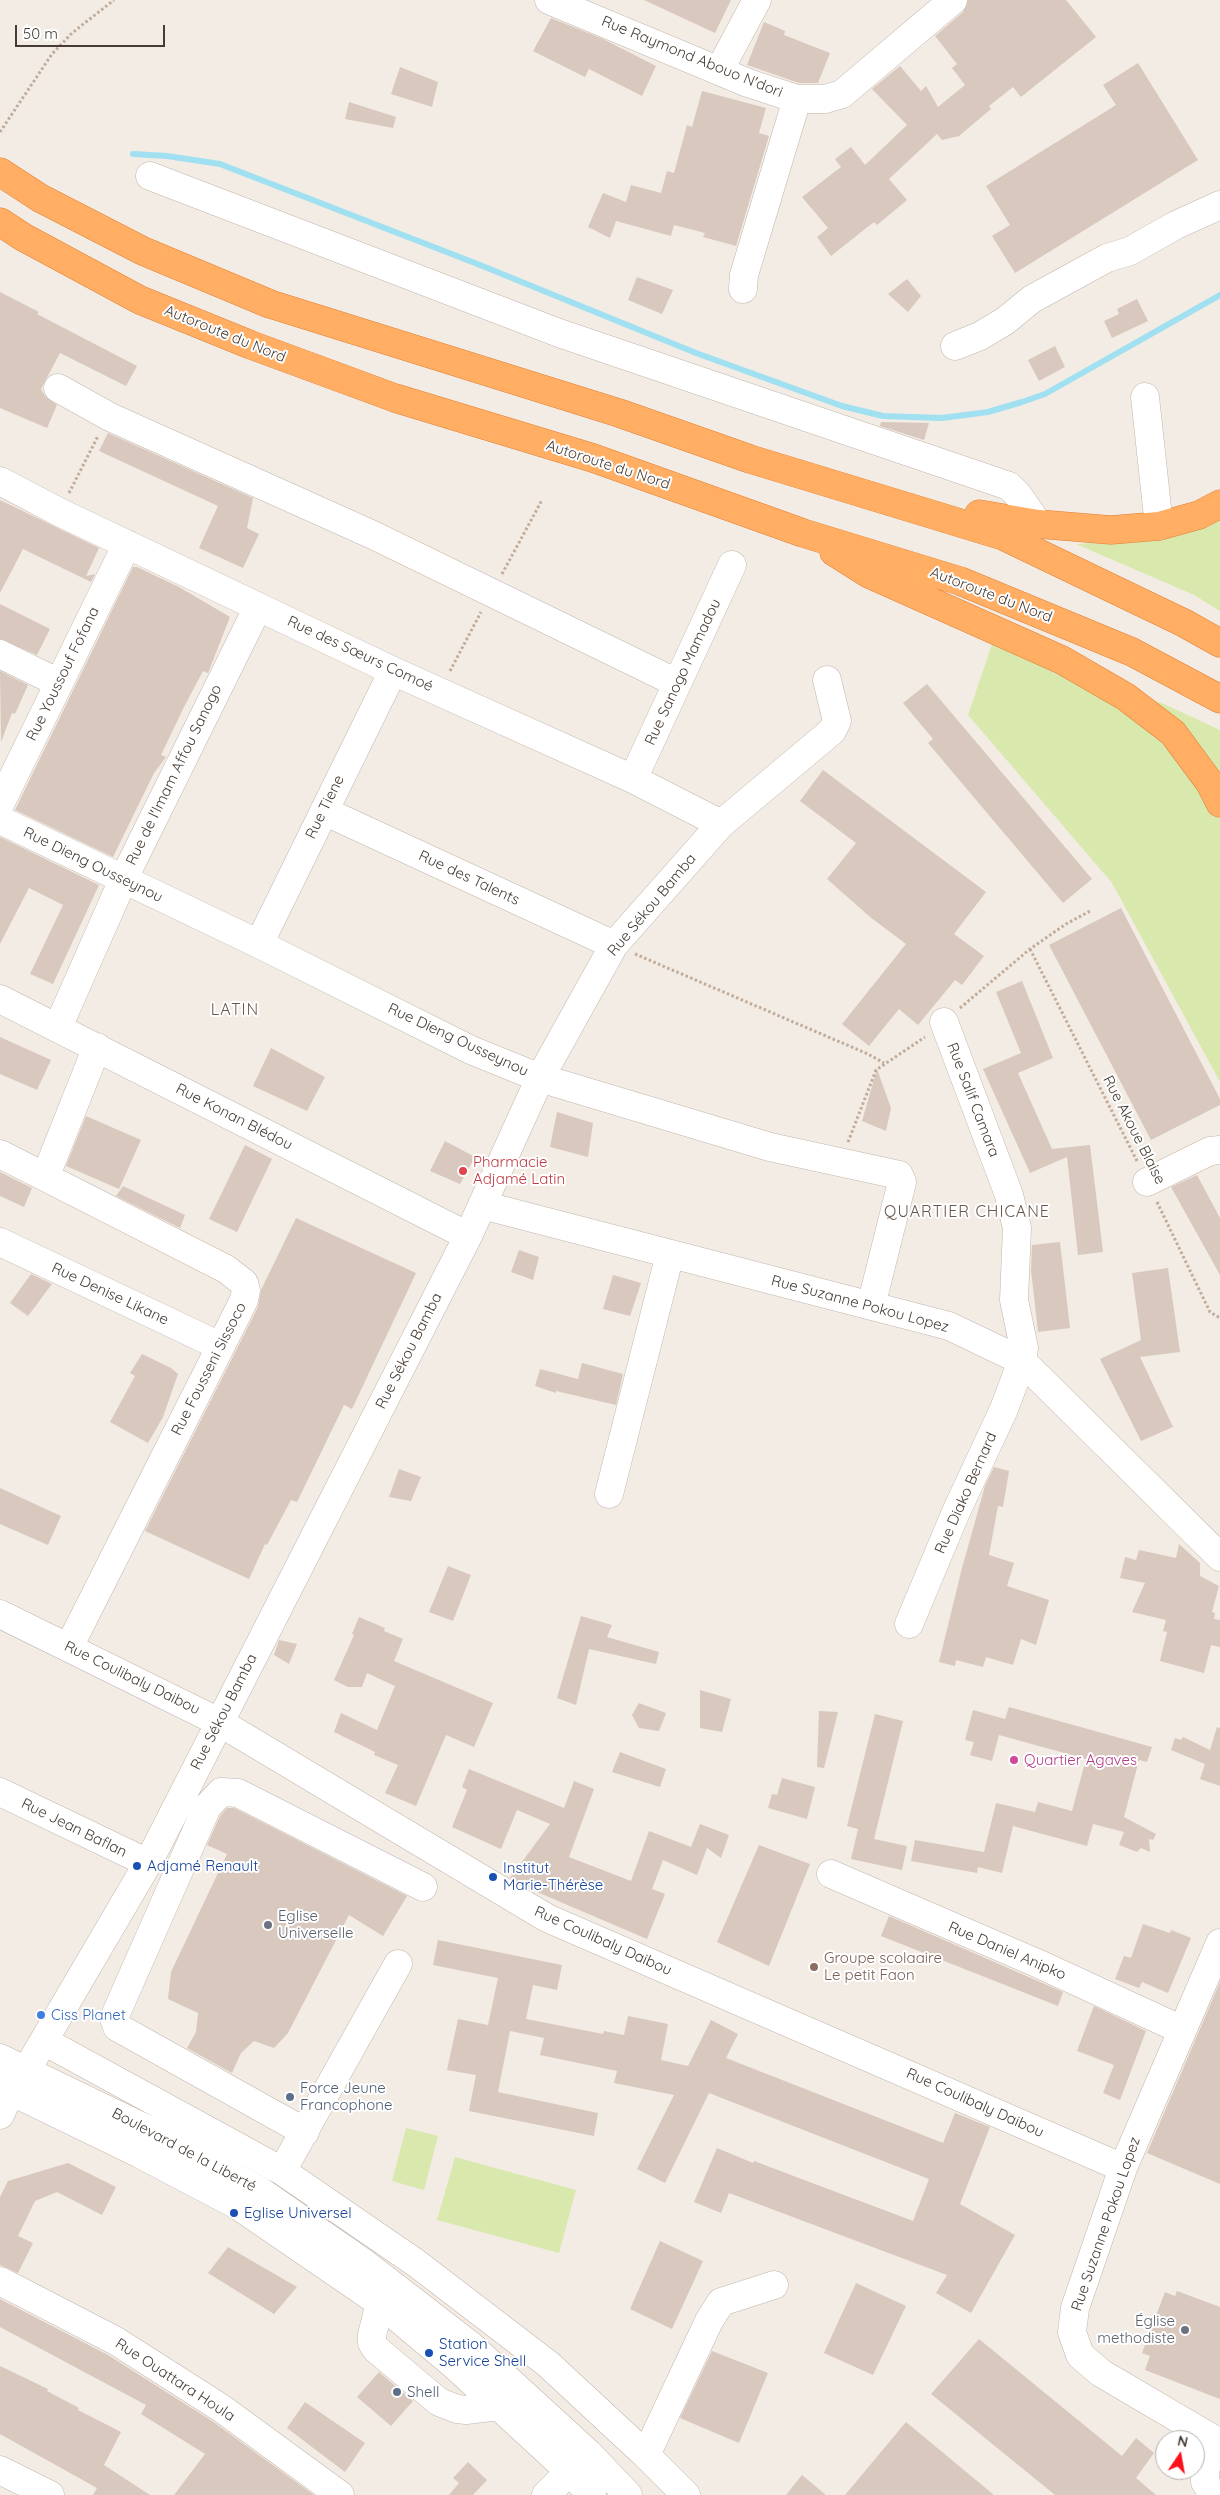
<!DOCTYPE html>
<meta charset="utf-8">
<style>
body{margin:0}
#map{position:relative;width:1220px;height:2495px;overflow:hidden;background:#f3ece5;font-family:Quicksand,sans-serif}
canvas{display:block}
.north{position:absolute;left:1155px;top:2430px;width:50px;height:50px;box-sizing:border-box;background:#fff;border:1px solid #b5b1ae;border-radius:50%;rotate:12deg;font-size:14px;font-weight:700;line-height:20px;text-align:center;color:#463c35}
.north::after{content:'';display:block;margin:auto;width:18px;height:22px;background:#fd121c;clip-path:polygon(50% 0,100% 100%,50% 72%,0 100%)}
.scale{position:absolute;left:15px;top:25px;width:150px;height:22px;box-sizing:border-box;border:2px solid #463c35;border-top:0;padding-left:6px;font-size:15px;line-height:18px;white-space:nowrap;color:#463c35;-webkit-text-stroke:4px #fff;paint-order:stroke}
</style>
<div id="map">
<canvas width="1220" height="2495"></canvas>
<div class="north">N</div>
<div class="scale">50 m</div>
</div>
<script>
const ctx = document.querySelector('canvas').getContext('2d');
ctx.lineJoin = 'round';
function fill(path, color) { ctx.fillStyle = color; ctx.fill(path, 'evenodd'); }
const toPath = rows => new Path2D(rows.map(r => 'M' + r).join(''));
function stroke(path, color, width, dash) { ctx.strokeStyle = color; ctx.lineWidth = width; ctx.lineCap = dash ? 'butt' : 'round'; ctx.setLineDash(dash || []); ctx.stroke(path); }
function drawText(font, color, halo, rows, align = 'center') {
  ctx.font = font + ' Quicksand,sans-serif'; ctx.lineWidth = 4; ctx.setLineDash([]); ctx.textBaseline = 'middle'; ctx.strokeStyle = halo; ctx.fillStyle = color; for (const [text, x, y, turn = 0] of rows) {
    ctx.save(); ctx.translate(x, y); ctx.rotate((+turn || 0) * Math.PI / 180); ctx.textAlign = isNaN(turn) ? turn : align; if (halo) ctx.strokeText(text, 0, 0); ctx.fillText(text, 0, 0); ctx.restore();
  }
}
fill(toPath([
 [1220,515,1220,611,1194,595,1076,544,1156,539],
 [992,644,1164,704,1220,730,1220,1082,1112,883,968,715],
 [406,2128,438,2136,424,2190,392,2181],
 [455,2157,576,2190,559,2253,437,2220]
]), '#d9e8ad');
stroke(toPath([
 [133,154,167,156,220,164,480,265,696,353,842,406,883,416,942,418,988,412,1022,402,1045,394,1220,295]
]), '#a0e0f1', 6);
fill(toPath([
 [644,0,731,0,715,33],
 [968,0,1066,0,1096,37,1021,97,1013,87,989,106,991,109,959,136,942,140,937,134,889,179,907,200,877,225,874,222,831,256,817,237,828,228,802,197,841,167,835,159,851,147,865,165,907,125,872,89,900,66,921,91,926,86,938,107,965,85,952,68,957,64,935,36,963,12],
 [551,18,603,39,656,66,642,96,589,69,585,77,533,51],
 [764,22,785,31,784,35,830,53,818,83,799,83,747,65],
 [1138,63,1198,160,1015,273,992,236,1010,225,986,186,1116,105,1103,85],
 [400,67,438,82,432,107,391,94],
 [702,91,766,108,759,133,769,136,736,246,703,237,705,233,674,225,671,236,616,221,610,238,588,227,603,193,626,202,631,185,661,193,667,171,674,173,687,125,692,127],
 [349,102,396,117,393,128,345,119],
 [637,277,673,290,662,314,628,300],
 [907,279,921,296,908,312,888,294],
 [0,292,39,312,37,314,137,366,126,386,60,353,41,389,45,396,57,405,47,428,0,408],
 [1137,299,1148,321,1112,338,1104,321,1119,314,1117,309],
 [1055,346,1065,367,1039,381,1028,360],
 [881,422,929,423,924,440,880,426],
 [108,433,253,498,247,528,259,534,243,568,199,548,218,506,99,451],
 [0,500,99,548,86,576,95,574,91,582,23,549,0,593],
 [133,567,137,567,179,587,230,617,208,673,203,671,184,707,161,755,166,757,154,773,113,857,15,810],
 [0,604,50,629,37,655,0,639],
 [0,671,28,685,15,714,12,713,1,742],
 [927,684,1092,879,1063,903,928,743,933,739,903,703],
 [823,770,986,892,954,934,984,956,962,985,955,980,918,1025,899,1009,869,1046,842,1024,906,944,870,917,827,879,856,843,800,801],
 [0,837,99,885,53,984,30,974,63,905,29,888,0,944],
 [1121,908,1220,1099,1220,1105,1151,1140,1049,945],
 [1022,981,1053,1058,1018,1073,1052,1149,1090,1145,1103,1252,1078,1255,1067,1157,1030,1173,983,1069,1021,1053,996,992],
 [0,1037,51,1060,37,1090,0,1074],
 [271,1048,325,1077,307,1111,253,1086],
 [877,1069,891,1108,886,1131,862,1121],
 [557,1112,593,1123,588,1157,550,1147],
 [86,1116,141,1140,119,1189,66,1166],
 [445,1141,475,1157,460,1184,430,1171],
 [245,1145,272,1159,237,1232,209,1219],
 [0,1172,32,1188,24,1207,0,1196],
 [1197,1175,1220,1218,1220,1275,1171,1187],
 [123,1186,185,1215,180,1228,116,1196],
 [296,1218,416,1273,352,1409,344,1405,297,1502,291,1500,267,1545,265,1544,249,1579,145,1531,258,1307,261,1290],
 [1060,1242,1070,1328,1038,1332,1031,1270,1032,1245],
 [519,1250,539,1257,533,1280,511,1272],
 [1168,1268,1180,1352,1140,1357,1173,1427,1141,1441,1100,1359,1141,1340,1132,1273],
 [31,1274,52,1284,28,1316,10,1303],
 [613,1275,641,1283,630,1316,603,1309],
 [142,1354,171,1368,178,1374,163,1417,148,1443,110,1422,135,1376,130,1373],
 [582,1363,623,1374,616,1405,556,1391,556,1393,535,1386,540,1369,578,1379],
 [994,1467,1009,1471,1003,1507,998,1506,989,1555,1014,1563,1007,1586,1049,1600,1036,1645,1021,1639,1013,1665,986,1657,983,1667,956,1660,955,1666,939,1662,962,1568,985,1486],
 [399,1469,421,1477,411,1501,389,1497],
 [0,1488,61,1516,48,1545,0,1524],
 [1179,1544,1200,1563,1200,1576,1219,1586,1212,1612,1215,1613,1214,1619,1220,1620,1220,1647,1211,1645,1204,1673,1160,1661,1167,1632,1163,1631,1166,1620,1132,1612,1145,1583,1120,1578,1125,1557,1136,1560,1139,1550,1176,1558],
 [448,1566,471,1575,453,1621,429,1612],
 [581,1616,612,1625,607,1637,659,1652,656,1664,589,1649,576,1705,557,1698],
 [359,1617,385,1628,384,1631,403,1639,394,1661,493,1703,474,1747,446,1735,416,1806,385,1793,398,1765,374,1755,375,1752,334,1732,341,1713,377,1730,395,1686,367,1673,362,1687,348,1687,334,1680,354,1635,352,1634],
 [279,1640,297,1644,289,1664,274,1655],
 [700,1690,731,1699,722,1732,700,1728],
 [639,1703,666,1713,659,1731,639,1728,632,1715],
 [1009,1707,1152,1747,1147,1762,1139,1760,1124,1817,1156,1834,1153,1840,1149,1839,1150,1852,1141,1848,1137,1852,1119,1845,1124,1832,1093,1824,1087,1846,1013,1826,1002,1873,978,1867,977,1873,911,1861,915,1840,984,1852,996,1803,1035,1812,1038,1802,1072,1811,1086,1759,999,1735,992,1761,970,1755,974,1742,965,1740,973,1710,1005,1719],
 [819,1711,838,1712,824,1768,817,1767],
 [875,1714,903,1721,874,1839,907,1846,902,1870,851,1859,858,1829,847,1826],
 [1217,1727,1220,1728,1220,1786,1200,1779,1205,1764,1171,1750,1175,1738,1181,1740,1183,1737,1210,1750],
 [620,1752,666,1769,660,1787,612,1772],
 [469,1769,564,1808,574,1781,594,1789,569,1857,631,1881,649,1831,691,1847,700,1824,729,1835,721,1858,707,1848,697,1875,663,1860,652,1889,665,1894,647,1939,523,1886,510,1878,550,1824,517,1810,501,1849,452,1827,467,1790,462,1787],
 [782,1778,815,1787,807,1819,768,1808,772,1794,777,1795],
 [227,1808,234,1808,407,1896,383,1936,349,1915,288,2033,274,2048,254,2041,241,2053,232,2073,187,2048,196,2032,198,2013,168,1999,171,1972,227,1854,207,1845,220,1816],
 [759,1845,810,1864,769,1966,717,1942],
 [889,1916,1063,1992,1058,2006,881,1936],
 [1143,1924,1170,1933,1171,1930,1191,1938,1168,1993,1142,1982,1139,1988,1115,1979,1124,1956,1131,1958],
 [438,1940,562,1965,557,1990,533,1985,526,2019,603,2034,604,2031,624,2035,628,2016,668,2024,661,2060,688,2066,711,2020,738,2034,726,2058,943,2143,955,2113,990,2127,960,2204,1015,2235,971,2313,936,2293,947,2275,729,2193,721,2213,694,2202,717,2148,753,2163,754,2161,913,2221,929,2179,709,2093,665,2183,637,2169,674,2095,614,2083,617,2071,540,2055,544,2038,510,2031,498,2092,598,2113,594,2136,469,2111,476,2075,447,2070,458,2019,488,2025,498,1978,433,1965],
 [1220,1982,1220,2184,1147,2153],
 [1094,2006,1146,2031,1120,2100,1103,2093,1114,2065,1077,2051],
 [68,2163,116,2187,102,2215,57,2192,35,2201,18,2236,33,2243,18,2273,0,2265,0,2197,8,2181],
 [660,2241,703,2261,672,2329,630,2309],
 [228,2247,297,2287,274,2314,208,2273],
 [856,2283,906,2306,873,2375,824,2353],
 [1177,2291,1220,2307,1220,2399,1145,2370,1150,2356,1142,2353,1165,2292,1175,2296],
 [0,2299,108,2355,212,2421,314,2495,174,2495,205,2454,141,2414,146,2405,0,2327],
 [979,2339,1122,2456,1136,2438,1154,2453,1136,2478,1156,2495,1055,2495,931,2394],
 [712,2351,768,2373,739,2443,680,2418],
 [0,2366,48,2389,47,2391,79,2408,78,2410,121,2432,104,2465,150,2495,93,2495,97,2488,0,2434],
 [379,2372,413,2401,391,2426,357,2397],
 [305,2402,365,2443,345,2472,287,2428],
 [906,2422,994,2495,845,2495],
 [468,2462,487,2480,473,2495,449,2495,459,2483,453,2478],
 [802,2475,826,2495,786,2495]
]), '#d8c8be');
const minor = toPath([
 [549,0,748,83,797,99,825,99,842,94,953,0],
 [719,71,757,0],
 [150,176,559,333,1009,486,1018,495,1038,524],
 [743,289,744,275,797,99],
 [955,346,980,336,1005,321,1032,299,1107,258,1130,251,1176,225,1220,205],
 [58,388,110,417,373,535,677,683],
 [1145,397,1159,526],
 [0,481,59,512,393,671,633,779,721,824],
 [0,654,59,683],
 [633,779,732,565],
 [0,804,127,544],
 [324,811,614,945],
 [0,820,259,944,471,1050,540,1078,770,1147,899,1175,902,1182,871,1306],
 [259,944,393,671],
 [0,999,468,1236],
 [58,1027,123,880,258,607],
 [0,1154,226,1269,244,1283,246,1290,244,1300,69,1647],
 [46,1175,97,1047],
 [1147,1182,1210,1151,1220,1150],
 [482,1205,949,1326,1022,1361,1220,1557],
 [0,1242,220,1346],
 [609,1494,670,1254],
 [0,1614,219,1722,547,1918,1123,2168],
 [909,1624,956,1512,1004,1409,1022,1361,1024,1348,1014,1300,1017,1228,1009,1195,944,1022],
 [0,1792,148,1863],
 [831,1874,1039,1964,1182,2030],
 [1220,1943,1123,2168,1075,2308,1072,2332,1080,2355,1101,2373,1220,2443],
 [44,2041,282,2171,416,2263,548,2364,646,2455,686,2495],
 [0,2058,151,2131,260,2191,364,2263,470,2345,588,2453,628,2495],
 [0,2086,140,2154,237,2205,351,2283,380,2303,453,2364,569,2471,592,2495],
 [0,2115,11,2091,26,2071,148,1863,468,1236,540,1078,614,945,721,824,832,731,837,721,827,680],
 [305,2132,117,2027,114,2018,207,1807,221,1792,238,1793,423,1887],
 [282,2171,398,1964],
 [0,2281,116,2341,221,2408,340,2495],
 [380,2303,372,2335,372,2343,376,2349,439,2402,457,2409,466,2410,499,2406],
 [646,2455,709,2321,721,2302,774,2285],
 [0,2470,50,2495],
 [546,2495,582,2459],
 [1213,2495,1205,2482,1205,2467,1220,2448]
]);
const highway = toPath([
 [0,172,40,198,143,251,270,304,619,413,750,459,1003,536,1184,623,1220,643],
 [0,222,23,237,140,300,251,345,395,398,593,458,803,533,960,581,1132,652,1220,699],
 [979,514,1038,524,1111,530,1159,526,1199,515,1220,504],
 [834,552,869,574,1062,660,1126,697,1173,733,1210,783,1220,803]
]);
stroke(minor, '#c2b5ab', 29);
stroke(highway, '#e07f33', 29);
stroke(toPath([
 [0,132,52,54,72,33,114,0],
 [69,493,98,436],
 [502,574,542,500],
 [450,671,481,612],
 [1030,949,1138,1163],
 [635,954,868,1054,884,1063],
 [960,1008,1030,949,1066,924,1092,910],
 [848,1142,876,1070,925,1037],
 [1157,1202,1210,1312,1220,1318]
]), '#c1ab99', 3, [2.5, 2.5]);
stroke(minor, '#fff', 28);
stroke(highway, '#ffae64', 28);
for (const [x, y, r, color] of [
 [463,1171,5,"#e0444e"],
 [1014,1760,5,"#d1479c"],
 [137,1866,5,"#1a4fb4"],
 [493,1877,5,"#1a4fb4"],
 [268,1925,5,"#6b7280"],
 [814,1967,5,"#8d6e63"],
 [41,2015,5,"#3f7fe0"],
 [290,2097,5,"#5c6f8a"],
 [234,2213,5,"#1a4fb4"],
 [1185,2330,5,"#6b7280"],
 [429,2353,5,"#1a4fb4"],
 [397,2392,5,"#5c6f8a"]
]) { const dot = new Path2D(); dot.arc(x, y, r, 0, 2 * Math.PI); ctx.fillStyle = color; ctx.fill(dot); stroke(dot, '#fff', 2); }
drawText('15px', '#463c35', '#fff', [
 ["Rue Raymond Abouo N'dori",692,57,22],
 ["Autoroute du Nord",225,334,22],
 ["Autoroute du Nord",608,465,18],
 ["Autoroute du Nord",991,595,21],
 ["Rue des Sœurs Comoé",360,654,25],
 ["Rue Sanogo Mamadou",683,672,-65],
 ["Rue Youssouf Fofana",63,674,-64],
 ["Rue de l'Imam Affou Sanogo",174,775,-64],
 ["Rue Tiene",325,807,-64],
 ["Rue Dieng Ousseynou",93,865,26],
 ["Rue des Talents",469,878,25],
 ["Rue Sékou Bamba",652,905,-50],
 ["Rue Dieng Ousseynou",458,1040,25],
 ["Rue Salif Camara",973,1100,69],
 ["Rue Konan Blédou",234,1117,27],
 ["Rue Akoue Blaise",1134,1130,63],
 ["Rue Denise Likane",110,1294,25],
 ["Rue Suzanne Pokou Lopez",860,1304,15],
 ["Rue Sékou Bamba",409,1351,-63],
 ["Rue Fousseni Sissoco",209,1369,-63],
 ["Rue Diako Bernard",966,1493,-66],
 ["Rue Coulibaly Daibou",132,1678,26],
 ["Rue Sékou Bamba",224,1712,-63],
 ["Rue Jean Baflan",74,1828,26],
 ["Rue Coulibaly Daibou",603,1941,24],
 ["Rue Daniel Anipko",1007,1951,23],
 ["Rue Coulibaly Daibou",975,2103,24],
 ["Boulevard de la Liberté",184,2150,28],
 ["Rue Suzanne Pokou Lopez",1106,2224,-71],
 ["Rue Ouattara Houla",175,2380,33]
]);
drawText('15px', '#be3a42', '#fff', [
 ["Pharmacie",473,1162],
 ["Adjamé Latin",473,1179]
], 'left');
drawText('15px', '#b23c85', '#fff', [
 ["Quartier Agaves",1024,1760]
], 'left');
drawText('15px', '#164399', '#fff', [
 ["Adjamé Renault",147,1866],
 ["Institut",503,1868],
 ["Marie-Thérèse",503,1885],
 ["Eglise Universel",244,2213],
 ["Station",439,2344],
 ["Service Shell",439,2361]
], 'left');
drawText('15px', '#5b616d', '#fff', [
 ["Eglise",278,1916],
 ["Universelle",278,1933],
 ["Église",1175,2321,"right"],
 ["methodiste",1175,2338,"right"]
], 'left');
drawText('15px', '#785e54', '#fff', [
 ["Groupe scolaaire",824,1958],
 ["Le petit Faon",824,1975]
], 'left');
drawText('15px', '#366cbe', '#fff', [
 ["Ciss Planet",51,2015]
], 'left');
drawText('15px', '#4e5e75', '#fff', [
 ["Force Jeune",300,2088],
 ["Francophone",300,2105],
 ["Shell",407,2392]
], 'left');
ctx.letterSpacing = '1px';
drawText('16px', '#69574c', '#fff', [
 ["LATIN",235,1010],
 ["QUARTIER CHICANE",967,1212]
]);
ctx.letterSpacing = '0px';
</script>
